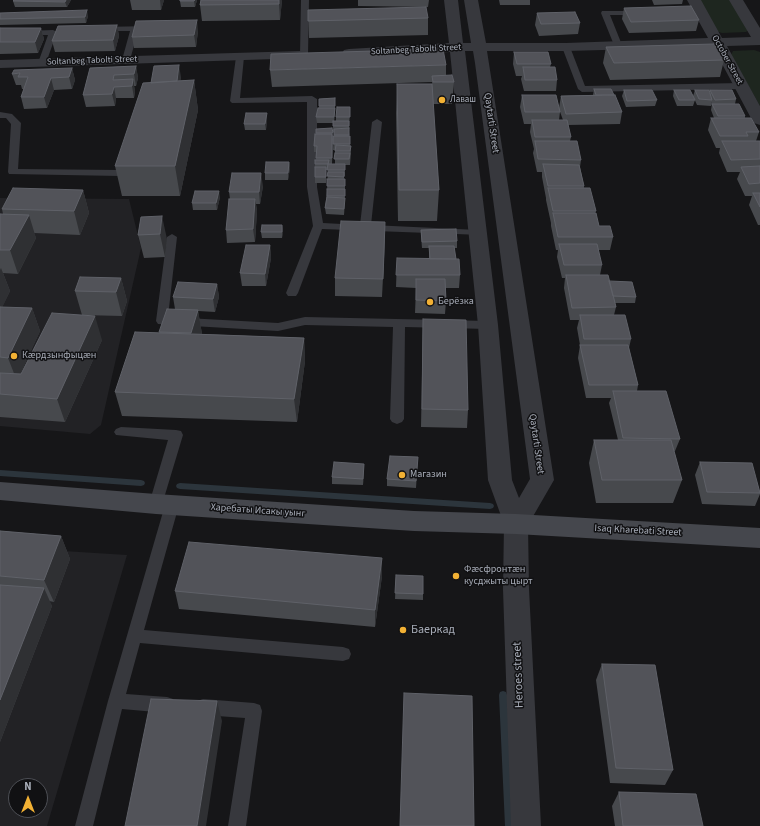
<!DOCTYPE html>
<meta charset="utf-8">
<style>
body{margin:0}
#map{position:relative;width:760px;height:826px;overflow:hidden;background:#161618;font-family:"Source Sans 3",sans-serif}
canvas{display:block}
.north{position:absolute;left:8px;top:778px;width:40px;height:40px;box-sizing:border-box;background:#111113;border:1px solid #4d4f55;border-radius:50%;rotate:0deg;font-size:11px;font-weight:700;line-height:16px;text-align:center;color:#a8adb8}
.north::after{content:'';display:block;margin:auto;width:14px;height:18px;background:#f2b134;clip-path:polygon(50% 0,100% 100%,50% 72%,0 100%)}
</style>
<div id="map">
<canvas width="760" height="826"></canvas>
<div class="north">N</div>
</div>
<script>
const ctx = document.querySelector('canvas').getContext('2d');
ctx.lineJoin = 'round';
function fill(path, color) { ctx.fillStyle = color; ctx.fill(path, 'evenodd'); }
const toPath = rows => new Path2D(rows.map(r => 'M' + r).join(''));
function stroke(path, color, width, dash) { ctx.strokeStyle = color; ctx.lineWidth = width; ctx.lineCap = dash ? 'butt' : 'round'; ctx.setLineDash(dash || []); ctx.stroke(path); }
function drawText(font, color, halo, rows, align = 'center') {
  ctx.font = font + ' "Source Sans 3",sans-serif'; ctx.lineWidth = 3; ctx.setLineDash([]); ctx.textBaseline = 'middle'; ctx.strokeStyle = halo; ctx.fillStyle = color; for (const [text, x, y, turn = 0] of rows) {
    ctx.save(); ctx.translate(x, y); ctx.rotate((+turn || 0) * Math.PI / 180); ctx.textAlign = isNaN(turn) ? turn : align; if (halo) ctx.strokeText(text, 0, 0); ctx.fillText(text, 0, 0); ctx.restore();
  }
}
fill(toPath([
 [0,198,129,199,141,248,101,425,90,434,0,426],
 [0,547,127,555,47,826,0,826],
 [16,786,40,786,40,810,16,810]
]), '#222225');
fill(toPath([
 [699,0,730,0,748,30,746,32,722,33,716,31],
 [754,50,760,52,760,106,731,55,733,51]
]), '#1e261f');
fill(toPath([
 [0,470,141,480,144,481,145,483,144,485,141,486,0,476,0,470],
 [180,483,490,503,493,504,494,506,493,508,490,509,180,489,177,488,176,486,177,484,180,483],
 [503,691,506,692,507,695,515,826,505,826,499,695,500,692,503,691]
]), '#2c353c');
fill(toPath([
 [301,0,309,0,308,55,304,58,300,55,301,0],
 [602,11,640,11,644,13,640,15,610,15,622,45,618,48,614,45,601,13,602,11],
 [152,26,156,28,155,30,138,31,130,60,126,63,122,60,130,31,100,31,96,29,100,27,152,26],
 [53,30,57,32,46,63,42,66,39,65,38,63,48,35,26,35,22,33,26,31,53,30],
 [566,44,570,47,585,86,741,83,745,86,741,89,582,92,578,89,562,47,566,44],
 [240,54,244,57,240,98,312,96,317,99,317,187,323,223,360,225,372,122,377,119,382,122,371,225,478,230,482,231,483,233,482,235,322,229,298,293,296,296,288,296,286,293,313,226,307,187,307,102,232,103,230,101,236,57,240,54],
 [0,112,12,114,21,123,18,169,120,170,125,173,120,176,9,174,8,172,11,124,6,118,0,118,0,112],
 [172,234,177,237,168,317,278,323,305,317,488,321,492,322,494,325,492,328,488,329,405,327,404,419,402,422,397,424,392,422,390,419,393,327,305,325,278,331,158,324,156,321,167,237,172,234],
 [121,427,176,430,181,431,183,435,161,508,156,510,151,508,149,504,168,440,116,435,114,432,116,429,121,427],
 [172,499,177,501,179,505,144,630,343,647,349,649,351,654,349,659,343,661,140,643,126,694,167,697,173,699,175,705,173,711,167,713,122,709,93,826,75,826,108,701,165,505,167,501,172,499],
 [203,699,254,703,260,705,262,711,246,826,228,826,245,718,203,715,197,713,195,707,197,701,203,699]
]), '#37383d');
fill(toPath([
 [444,0,458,0,463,43,471,43,464,0,478,0,486,43,566,43,708,38,687,0,701,0,722,38,751,37,729,0,743,0,760,28,760,45,727,46,760,106,760,125,754,123,752,120,713,47,566,51,487,51,554,480,528,525,529,589,541,826,511,826,503,589,504,524,488,480,478,325,450,52,349,57,344,56,342,53,344,50,349,49,449,43,444,0],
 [465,51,473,51,475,63,530,479,519,498,512,480,498,325,465,51],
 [301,51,306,52,308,55,306,58,0,68,0,60,301,51]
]), '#37383d');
fill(toPath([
 [0,482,156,494,414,511,516,514,760,528,760,548,516,534,414,531,156,514,0,500,0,482]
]), '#45474d');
fill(toPath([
 [71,0,67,7,15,7,13,1],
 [130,0,164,0,161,10,132,10],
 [197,0,195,7,181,7,180,1],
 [201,0,282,0,280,20,202,21,200,5],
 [358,0,429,0,428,7,358,6],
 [499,0,530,0,530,5,500,5],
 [652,0,683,0,682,4,654,5],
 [624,8,699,20,696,31,629,33,622,19],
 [308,10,428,18,428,35,309,38],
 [0,13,88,16,86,23,0,25],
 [537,13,580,23,578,34,539,36,535,25],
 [117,25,119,36,115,51,55,52,52,41],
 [0,28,41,28,44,39,38,53,0,54],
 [198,31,196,47,134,48,132,37],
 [606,47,724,60,720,77,610,80,603,63],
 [514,52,551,64,550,67,557,80,556,91,524,91,521,79,522,76,516,76,513,64],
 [446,65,446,75,454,82,452,104,433,104,439,190,437,221,398,221,396,113,397,84,432,85,432,82,272,87,270,70],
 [136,66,138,78,136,86,134,86,135,91,134,98,116,98,115,106,86,107,83,95,90,68],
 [72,68,75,80,72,89,54,90,47,108,24,109,21,97,24,89,22,89,21,85,16,85,12,74],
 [181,77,180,81,194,80,198,110,180,196,122,196,115,166,151,83],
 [594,89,622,112,620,124,568,125,571,137,570,141,581,160,580,167,584,186,584,188,596,211,595,213,599,226,613,237,610,250,598,250,602,265,600,275,609,281,636,297,635,303,615,303,616,307,614,315,631,339,629,348,638,385,637,391,680,439,675,451,674,451,682,480,673,503,596,503,589,463,594,440,618,440,609,403,611,398,586,398,578,358,580,345,577,328,579,320,570,320,564,288,565,278,562,278,557,257,558,250,556,250,551,226,551,223,546,200,546,198,542,177,542,172,537,172,533,153,534,149,530,132,531,124,524,124,520,107,522,95,559,108,561,96,593,95],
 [559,109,563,120,559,120,560,112],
 [624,90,657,100,655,106,626,107,622,96],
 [674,90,695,100,693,106,677,106,673,96],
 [695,90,710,93,710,90,736,99,735,104,745,116,745,118,759,132,756,141,760,141,760,225,758,225,749,205,752,196,745,196,737,179,740,172,727,172,719,153,720,148,716,148,708,130,711,118,714,118,711,110,712,104,712,102,711,106,697,105,693,96],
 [335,98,335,114,334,121,336,121,336,117,350,107,349,132,351,152,350,165,345,165,345,176,344,176,344,179,345,179,345,193,344,215,326,214,325,208,327,191,328,170,326,170,326,183,315,183,315,164,316,160,316,152,314,152,314,146,316,134,316,129,332,128,333,139,332,164,329,164,335,164,335,150,333,150,334,136,334,132,333,132,333,123,317,123,316,117,319,108,319,99],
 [267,119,266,130,245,130,244,124],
 [289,162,290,168,288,180,265,180,265,173],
 [263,186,260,204,256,204,257,211,255,242,227,243,226,230,230,199,229,192],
 [83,190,89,213,80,235,34,233,36,238,18,274,3,273,10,291,2,307,32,308,40,331,20,374,102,340,65,422,0,417,0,214,3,214,2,209],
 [220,197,217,210,193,210,192,203],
 [141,217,167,239,165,257,144,258,138,235],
 [282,225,283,231,282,238,262,238,261,232],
 [421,230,457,241,457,248,454,248,456,259,460,275,459,288,446,288,446,301,445,314,415,313,416,288,396,287,397,258,429,259,429,248,422,248,421,236],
 [385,240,382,297,335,296,335,278],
 [270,245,271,258,266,286,242,286,240,273],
 [121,278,127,301,122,316,82,315,75,291],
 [217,284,219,297,215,312,198,311,202,334,304,338,305,361,297,422,122,416,115,392,160,333,159,332,175,309,173,297],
 [423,319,468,410,467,428,421,427],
 [418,457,416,488,387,486,387,479],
 [700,462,760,492,760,494,755,506,702,504,695,475],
 [364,464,364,470,363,485,332,484,332,477],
 [0,531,61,536,70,559,54,602,49,601,52,606,0,742],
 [396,575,423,594,423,600,395,599],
 [382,576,375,627,179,609,175,591],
 [602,664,673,770,665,785,610,783,596,680],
 [619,792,703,826,615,826,612,806]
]), '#47494d');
fill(toPath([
 [66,0,71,0,67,7,65,2],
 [160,0,164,0,161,10],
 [195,0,197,0,195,7,194,1],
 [279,0,282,0,280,20,279,4],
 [87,10,88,16,86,23,85,17],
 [197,20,198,31,196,47,194,35],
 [117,25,119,36,115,51,113,40],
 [41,28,44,39,38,53,35,42],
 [179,65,181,77,178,101,176,89],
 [136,66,138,78,136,86,134,74],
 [72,68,75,80,72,89,69,77],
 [51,78,54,90,47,108,44,97],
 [133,79,135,91,134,98,132,86],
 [194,80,198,110,180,196,175,166],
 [114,87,116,98,115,106,112,94],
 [335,108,335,114,334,123,334,117],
 [267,113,267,119,266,130,265,124],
 [289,162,290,168,288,180,288,173],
 [261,173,263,186,260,204,259,192],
 [83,190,89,213,80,235,74,211],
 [219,191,220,197,217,210,216,203],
 [345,198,345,204,344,215,344,209],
 [255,199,257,211,255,242,253,229],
 [29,215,36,238,18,274,10,250],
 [162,216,167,239,165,257,160,234],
 [385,222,385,240,382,297,383,279],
 [282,225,283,231,282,238],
 [270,245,271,258,266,286,265,274],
 [1,268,10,291,0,312,0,270],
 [121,278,127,301,122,316,116,292],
 [217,284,219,297,215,312,213,299],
 [32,308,40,331,17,381,8,358],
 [198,310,202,334,196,357,191,333],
 [95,316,102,340,65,422,57,399],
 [304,338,305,361,297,422,294,399],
 [364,464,364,470,363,485,363,479],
 [61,536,70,559,54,602,44,580],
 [382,558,382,576,375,627,375,610],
 [44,588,52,606,0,742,0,700],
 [217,701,222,721,206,826,197,826]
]), '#2f3033');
const building = toPath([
 [14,0,66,0,65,2,13,1,14,0],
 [180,0,195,0,194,1,180,1,180,0],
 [201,0,279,0,279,4,200,5,201,0],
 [691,6,699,20,631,22,624,8,691,6],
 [426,7,428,18,308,21,308,10,426,7],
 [87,10,85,17,0,19,0,13,87,10],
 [575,12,580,23,541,24,537,13,575,12],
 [197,20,194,35,132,37,136,21,197,20],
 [117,25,113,40,52,41,58,26,117,25],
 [0,28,41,28,35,42,0,42,0,28],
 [714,44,724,60,614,63,606,47,714,44],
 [443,49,446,65,270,70,271,54,443,49],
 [514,52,548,52,551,64,517,64,514,52],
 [179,65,177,81,151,83,154,66,179,65],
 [136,66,134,74,114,75,113,80,133,79,132,86,114,87,112,94,83,95,90,68,136,66],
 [523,67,555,67,557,80,525,80,523,67],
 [72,68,69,77,51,78,44,97,21,97,28,77,18,77,20,73,12,74,14,70,72,68],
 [452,75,454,82,433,82,432,76,452,75],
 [194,80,175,166,115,166,143,83,194,80],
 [397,84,432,84,439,190,399,190,397,84],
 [594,89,611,89,614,95,596,95,594,89],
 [624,90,652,90,657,100,627,101,624,90],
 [674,90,690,90,695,100,679,100,674,90],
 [695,90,709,90,712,100,699,99,695,90],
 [710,90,732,90,736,99,715,100,710,90],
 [522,95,556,95,560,112,525,112,522,95],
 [615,95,622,112,566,114,561,96,615,95],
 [335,98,335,106,319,106,319,99,335,98],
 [712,104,739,104,745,116,718,116,712,104],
 [337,107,350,107,350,117,336,117,337,107],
 [318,108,335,108,334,117,316,117,318,108],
 [246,113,267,113,265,124,244,124,246,113],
 [711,118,751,118,759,132,746,132,748,136,720,136,711,118],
 [532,120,567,120,571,137,535,137,532,120],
 [333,121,349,121,349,126,333,126,333,121],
 [332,128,333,133,316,133,316,129,332,128],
 [349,128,349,135,334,135,334,129,349,128],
 [315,134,332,134,332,158,316,158,317,146,314,146,315,134],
 [333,136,350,136,350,144,333,144,333,136],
 [535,141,577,141,581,160,538,159,535,141],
 [722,141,760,141,760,159,731,160,722,141],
 [336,145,351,146,350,151,335,151,336,145],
 [335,153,350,153,349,159,334,159,335,153],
 [315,160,329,160,328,164,315,164,315,160],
 [266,162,289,162,288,173,265,173,266,162],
 [328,164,345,164,345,170,327,170,328,164],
 [543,164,579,165,584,186,548,186,543,164],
 [760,166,760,183,749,184,741,167,760,166],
 [315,167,326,167,326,177,315,177,315,167],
 [328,172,344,172,344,177,327,176,328,172],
 [232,173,261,173,259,192,229,192,232,173],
 [327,179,345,179,345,186,327,186,327,179],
 [13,188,83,190,74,211,2,209,13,188],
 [548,188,590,188,596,211,553,211,548,188],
 [327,189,345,189,345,196,327,196,327,189],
 [195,191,219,191,216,203,192,203,195,191],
 [753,193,760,193,760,207,753,193],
 [327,197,345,198,344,209,325,208,327,197],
 [229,199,255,199,253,229,226,230,229,199],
 [553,213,596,213,599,226,610,226,613,237,558,237,553,213],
 [0,214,29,215,10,250,0,250,0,214],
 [162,216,160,234,138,235,141,217,162,216],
 [341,221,385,222,383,279,335,278,341,221],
 [262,225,282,225,282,232,261,232,262,225],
 [456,229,457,241,422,242,421,230,456,229],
 [559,244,597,244,602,265,564,265,559,244],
 [246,245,270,245,265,274,240,273,246,245],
 [429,246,454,246,456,259,430,259,429,246],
 [397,258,459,259,460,275,396,275,397,258],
 [566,275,608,275,616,307,572,308,566,275],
 [80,277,121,278,116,292,75,291,80,277],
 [416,279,445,279,446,301,416,300,416,279],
 [609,281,632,282,636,297,613,296,609,281],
 [178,282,217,284,213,299,173,297,178,282],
 [0,307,32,308,8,358,0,357,0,307],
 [167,309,198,310,191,333,159,332,167,309],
 [52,313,95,316,57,399,0,394,0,373,21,374,52,313],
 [580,315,625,315,631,339,584,339,580,315],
 [423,319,466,320,468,410,422,409,423,319],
 [135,332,304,338,294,399,115,392,135,332],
 [580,345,628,345,638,385,589,385,580,345],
 [613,391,666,391,680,439,623,438,613,391],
 [594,440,671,440,682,480,602,480,594,440],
 [390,456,418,457,416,481,387,479,390,456],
 [334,462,364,464,363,479,332,477,334,462],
 [700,462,752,463,760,493,707,492,700,462],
 [0,531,61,536,44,580,0,576,0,531],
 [189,542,382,558,375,610,175,591,189,542],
 [396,575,423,576,423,594,395,593,396,575],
 [0,585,44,588,0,700,0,585],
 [602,664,655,665,673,770,616,768,602,664],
 [404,693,472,696,474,826,400,826,404,693],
 [151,699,217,701,197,826,125,826,151,699],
 [619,792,696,794,703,826,623,826,619,792]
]);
fill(building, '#525359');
stroke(building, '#5f6168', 1);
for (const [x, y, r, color] of [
 [442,100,4,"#f2b134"],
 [430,302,4,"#f2b134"],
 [14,356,4,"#f2b134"],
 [402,475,4,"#f2b134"],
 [456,576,4,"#f2b134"],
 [403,630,4,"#f2b134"]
]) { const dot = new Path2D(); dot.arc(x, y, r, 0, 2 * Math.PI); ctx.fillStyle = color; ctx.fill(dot); stroke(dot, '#111113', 1.5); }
drawText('9px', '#a8adb8', '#111113', [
 ["Soltanbeg Tabolti Street",416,50,-3],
 ["October Street",727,60,61],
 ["Soltanbeg Tabolti Street",92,61,-2]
]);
drawText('9px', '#a8adb8', '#111113', [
 ["Лаваш",450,100]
], 'left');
drawText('10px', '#a8adb8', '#111113', [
 ["Qaytarti Street",491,123,82],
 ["Qaytarti Street",536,444,82],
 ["Харебаты Исакы уынг",258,511,4],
 ["Isaq Kharebati Street",638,531,3]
]);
drawText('10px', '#a8adb8', '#111113', [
 ["Берёзка",438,302],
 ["Кæрдзынфыцæн",22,356],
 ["Магазин",410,475],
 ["Фæсфронтæн",464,570],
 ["кусджыты цырт",464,582]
], 'left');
drawText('12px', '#a8adb8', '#111113', [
 ["Баеркад",411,630]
], 'left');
drawText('12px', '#a8adb8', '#111113', [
 ["Heroes street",519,675,-92]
]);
</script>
